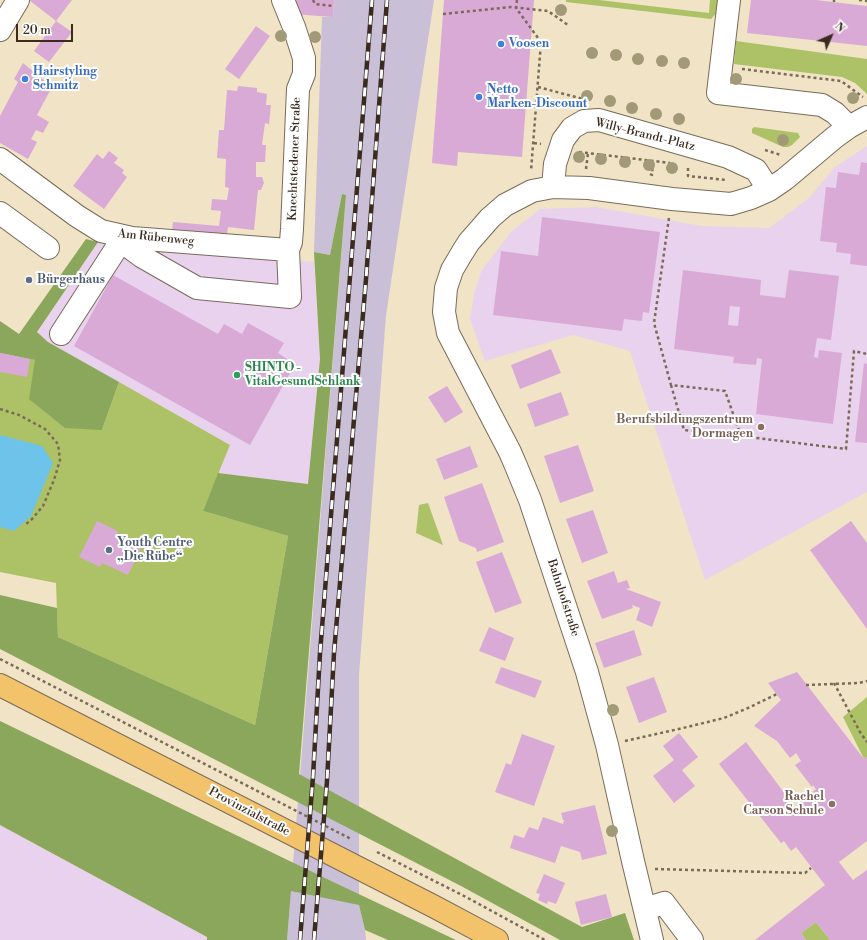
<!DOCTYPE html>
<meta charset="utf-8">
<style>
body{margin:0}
#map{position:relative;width:867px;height:940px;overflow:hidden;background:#f0e3c6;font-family:"Libre Bodoni",serif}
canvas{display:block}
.north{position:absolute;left:811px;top:16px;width:40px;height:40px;-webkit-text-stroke:3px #fff;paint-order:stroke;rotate:45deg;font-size:11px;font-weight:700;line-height:16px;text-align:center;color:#3b2a1e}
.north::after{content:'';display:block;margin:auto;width:14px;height:18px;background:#3b2a1e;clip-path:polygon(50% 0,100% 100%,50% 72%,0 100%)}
.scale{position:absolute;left:16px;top:24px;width:57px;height:18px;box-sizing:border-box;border:2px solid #3b2a1e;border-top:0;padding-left:5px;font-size:12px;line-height:14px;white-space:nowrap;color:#3b2a1e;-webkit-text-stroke:3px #fff;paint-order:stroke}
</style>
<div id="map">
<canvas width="867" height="940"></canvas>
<div class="north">N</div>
<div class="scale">20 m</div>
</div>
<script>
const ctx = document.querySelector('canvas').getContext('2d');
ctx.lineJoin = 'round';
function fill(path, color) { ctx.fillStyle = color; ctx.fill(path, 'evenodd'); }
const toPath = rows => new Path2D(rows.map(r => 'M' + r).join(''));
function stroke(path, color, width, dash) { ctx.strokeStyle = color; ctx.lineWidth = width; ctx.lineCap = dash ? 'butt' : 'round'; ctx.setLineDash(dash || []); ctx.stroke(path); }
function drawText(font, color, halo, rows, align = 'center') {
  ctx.font = font + ' "Libre Bodoni",serif'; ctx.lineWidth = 4; ctx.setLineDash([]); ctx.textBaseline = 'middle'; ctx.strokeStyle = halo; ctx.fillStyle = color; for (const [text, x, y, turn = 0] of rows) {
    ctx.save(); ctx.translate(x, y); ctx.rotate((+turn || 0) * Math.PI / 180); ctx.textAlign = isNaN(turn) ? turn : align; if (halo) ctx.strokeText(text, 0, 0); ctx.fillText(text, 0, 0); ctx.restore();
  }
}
fill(toPath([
 [867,146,867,492,705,580,630,351,573,335,485,361,470,319,475,290,482,270,511,232,540,209,596,207,702,226,769,228,809,198,835,167],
 [98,242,314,262,320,359,308,484,218,473,230,445,48,342,37,332],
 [0,825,207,937,207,940,0,940]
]), '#e9d2ed');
fill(toPath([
 [334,0,434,0,386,315,359,675,359,905,365,930,366,940,287,940,346,195,342,194,330,255,314,252,322,17,333,17]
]), '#c9bfd7');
fill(toPath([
 [566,0,599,0,709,13,710,0,719,0,718,11,711,19,566,2],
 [736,41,867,59,867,94,855,83,842,77,734,64],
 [754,127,798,133,800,137,792,145,788,147,783,147,752,133,752,129],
 [0,353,36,360,102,430,119,382,230,445,203,511,288,536,255,725,58,637,56,583,0,572],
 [428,503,443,545,416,533,419,505],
 [867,697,867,757,864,759,843,717],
 [816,922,830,940,806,940,801,933]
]), '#adc166');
fill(toPath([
 [342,194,346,195,299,774,582,927,625,913,634,940,560,940,461,886,0,649,0,595,57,608,58,637,255,725,288,536,203,511,218,473,308,484,320,359,314,252,330,255],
 [86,239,98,242,37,332,48,342,119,382,102,430,65,428,29,399,35,360,0,353,0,321,19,334],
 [0,721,329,880,456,940,388,940,365,930,359,905,291,891,287,940,207,940,207,937,0,825]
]), '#8aa75b');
fill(toPath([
 [0,435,42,446,53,463,31,516,14,531,0,527]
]), '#6ec3ea');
fill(toPath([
 [29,0,72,0,56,21],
 [293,0,334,0,333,17,292,14],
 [444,0,534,0,522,157,458,152,457,166,432,163],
 [751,0,816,0,867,6,867,46,747,33],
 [56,21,72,32,49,62,34,51],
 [256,26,270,36,239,79,225,69],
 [23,63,52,87,37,115,49,122,43,133,36,130,31,139,37,142,28,159,0,143,0,116,18,82,14,79],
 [238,86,257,88,257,92,267,94,266,105,271,105,269,124,265,123,262,145,266,145,265,162,256,162,256,177,262,177,264,183,261,190,258,190,254,230,228,227,227,235,172,231,173,222,219,226,221,211,211,210,212,199,227,200,229,188,225,187,226,159,217,158,219,130,224,130,227,90,237,91],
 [109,151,118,158,114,163,124,170,122,173,127,177,104,209,73,186,97,154,103,159],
 [861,162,867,163,867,266,850,264,851,254,836,252,837,243,820,241,826,187,836,188,838,172,859,175],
 [542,217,660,232,649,313,643,312,642,321,624,319,622,331,493,315,501,251,538,256],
 [683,270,761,280,760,295,785,298,789,270,839,276,831,340,817,338,814,357,818,358,819,350,842,353,833,424,756,414,762,359,757,358,756,365,733,363,734,357,674,349],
 [730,306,740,307,738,326,728,325],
 [113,275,218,334,224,324,242,334,248,323,284,343,278,353,295,364,250,445,74,346],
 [551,349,561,373,520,389,511,365],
 [0,353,30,359,27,377,0,372],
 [864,363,867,364,867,443,855,442],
 [447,386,463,412,445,423,428,397],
 [561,392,569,415,535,427,527,404],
 [578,445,594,491,560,503,544,456],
 [470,446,478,467,444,480,436,459],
 [482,483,504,542,477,552,476,548,459,541,444,497],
 [593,510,608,553,582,563,566,519],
 [97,521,118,531,117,534,142,546,128,575,102,563,100,567,79,557],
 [851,521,867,543,867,629,810,550],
 [502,552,522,603,495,613,476,562],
 [614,571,618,583,627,580,630,588,626,589,661,602,652,627,636,620,640,608,632,605,633,608,602,619,587,581],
 [489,627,514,638,505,661,479,651],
 [634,630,642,655,604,668,595,643],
 [501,667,542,681,535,698,495,683],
 [797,672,864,759,867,757,867,841,839,862,853,880,867,870,867,940,830,940,816,922,801,933,806,940,755,940,825,885,796,847,791,851,784,841,781,843,719,764,746,742,795,807,801,802,800,799,807,793,809,795,816,789,813,785,812,787,795,765,801,761,796,753,790,758,777,741,754,726,781,700,768,683],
 [654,677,667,712,639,723,626,687],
 [679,733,698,757,682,770,695,786,674,803,653,776,674,760,663,746],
 [522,734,555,746,534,806,495,792,506,763,511,765],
 [595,805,607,854,582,860,580,852,561,846,555,863,510,848,514,835,524,838,529,827,538,830,543,817,563,824,564,820,563,820,561,813],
 [544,874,565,883,556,904,548,901,547,904,538,900,540,894,536,893],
 [606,894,612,917,581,925,575,902]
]), '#d9aad6');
const minor = toPath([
 [729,0,718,93,822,105,835,113,849,127],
 [0,30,18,0],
 [0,159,77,216,101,231,132,238,288,250],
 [553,187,555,164,563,140,572,128,584,121,599,120,728,157,756,170,769,190],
 [0,213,48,248],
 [119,235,121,241,141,256,197,288,290,297,288,250,291,242,292,229,298,89,304,74,304,58,294,27,283,0],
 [61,334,121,241],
 [645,909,664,903,692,940],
 [652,940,633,861,607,745,587,672,530,500,516,466,510,452,448,333,444,312,446,288,452,270,462,253,469,242,490,218,505,205,532,191,553,187,589,188,672,199,731,204,751,198,769,190,785,179,835,137,849,127,867,117]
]);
const major = toPath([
 [0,685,433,906,497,940]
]);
stroke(minor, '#7a6b59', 24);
stroke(major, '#7a6b59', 24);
stroke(toPath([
 [313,0,315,4,333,6],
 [517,0,516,8,541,42,531,171],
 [859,0,867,1],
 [834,2,834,0],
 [443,14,511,7,548,11,568,25],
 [742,69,841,81,863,97],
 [538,87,583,99],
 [534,143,541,144],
 [765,150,781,155],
 [579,152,670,163],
 [688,168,688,176,726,180],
 [586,169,588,153],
 [650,174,652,175,653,161],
 [669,218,654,323,671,385,725,391,741,436,846,449,854,351,867,354],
 [671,385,684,430,741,436],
 [0,409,19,415,45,429,58,444,60,460,54,480,43,506,32,519,26,524],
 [0,659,351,839],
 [834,683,860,732,867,742],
 [806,685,859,683,867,681],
 [625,741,683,728,724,718,748,708,777,694],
 [377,852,466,897,545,940],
 [655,869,805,873,811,868]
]), '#7a6b59', 2.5, [3, 3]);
stroke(minor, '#fff', 22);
stroke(major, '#f2c36a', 22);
const rail = toPath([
 [300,940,313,777,320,653,372,0],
 [314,940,327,781,334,653,366,279,387,0]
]);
stroke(rail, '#3b2a1e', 4.5);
stroke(rail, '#fff', 3, [9]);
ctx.fillStyle = '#a29a77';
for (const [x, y] of [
 [561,10],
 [281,36],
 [315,37],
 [592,53],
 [616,55],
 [638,59],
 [662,61],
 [684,63],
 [736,79],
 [587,96],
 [853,98],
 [610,101],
 [632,108],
 [656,114],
 [679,119],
 [783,140],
 [579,157],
 [601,159],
 [625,162],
 [649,165],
 [672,168],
 [613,710],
 [612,831]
]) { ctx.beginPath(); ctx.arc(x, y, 6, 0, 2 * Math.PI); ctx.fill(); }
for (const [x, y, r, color] of [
 [501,44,4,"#3f7fe0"],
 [25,79,4,"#3f7fe0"],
 [479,97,4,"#3f7fe0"],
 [29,280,4,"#5c6f8a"],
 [237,375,4,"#2e9e5b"],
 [761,427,4,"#8d6e63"],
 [109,550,4,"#5c6f8a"],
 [832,804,4,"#8d6e63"]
]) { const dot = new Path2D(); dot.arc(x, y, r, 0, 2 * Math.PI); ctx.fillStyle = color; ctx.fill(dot); stroke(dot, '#fff', 1.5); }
drawText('bold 12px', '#366cbe', '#fff', [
 ["Voosen",509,44],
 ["Hairstyling",33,72],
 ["Schmitz",33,86],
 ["Netto",487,90],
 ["Marken-Discount",487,104]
], 'left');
drawText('12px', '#3b2a1e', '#fff', [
 ["Willy-Brandt-Platz",645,135,14],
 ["Knechtstedener Straße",295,159,-88],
 ["Am Rübenweg",156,238,6],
 ["Bahnhofstraße",563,598,72],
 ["Provinzialstraße",249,812,28]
]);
drawText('bold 12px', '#4e5e75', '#fff', [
 ["Bürgerhaus",37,280],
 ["Youth Centre",117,543],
 ["„Die Rübe“",117,557]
], 'left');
drawText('bold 12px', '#27864d', '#fff', [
 ["SHINTO -",245,368],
 ["VitalGesundSchlank",245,382]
], 'left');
drawText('bold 12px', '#785e54', '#fff', [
 ["Berufsbildungszentrum",753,420],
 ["Dormagen",753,434],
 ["Rachel",824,797],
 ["Carson Schule",824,811]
], 'right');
</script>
